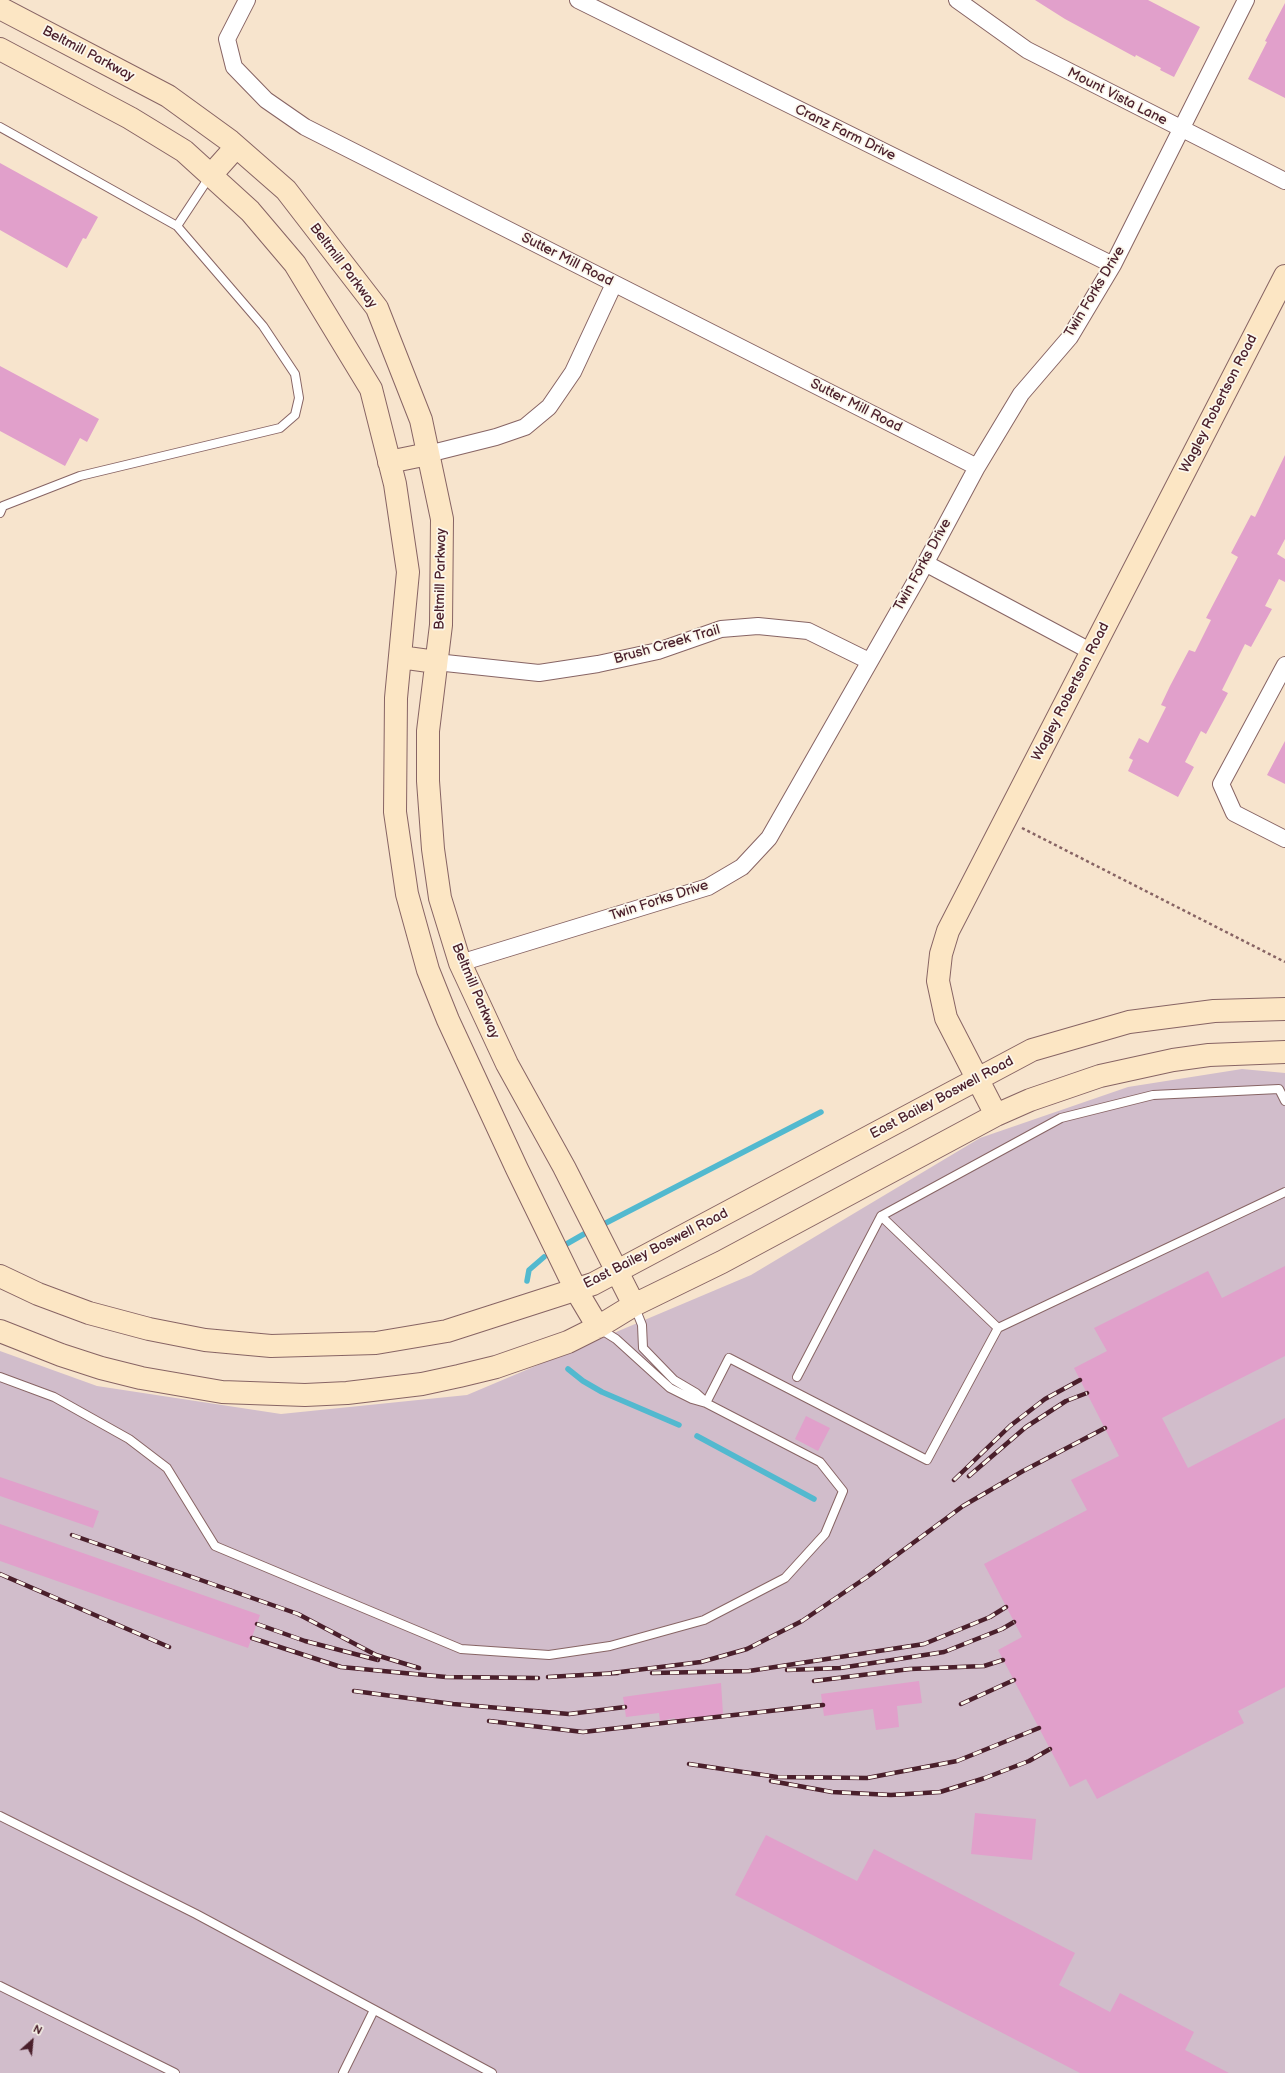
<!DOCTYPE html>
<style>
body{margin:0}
#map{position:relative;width:1285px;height:2073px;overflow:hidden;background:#f7e4cd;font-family:"Balsamiq Sans",sans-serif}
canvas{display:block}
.north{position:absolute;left:12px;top:2021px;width:40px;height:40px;-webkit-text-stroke:3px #fbf7ec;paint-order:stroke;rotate:27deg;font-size:11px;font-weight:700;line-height:16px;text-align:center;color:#4a1f2b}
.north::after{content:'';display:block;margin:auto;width:14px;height:18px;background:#4a1f2b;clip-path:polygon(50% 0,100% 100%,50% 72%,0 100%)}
</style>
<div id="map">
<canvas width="1285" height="2073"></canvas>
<div class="north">N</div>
</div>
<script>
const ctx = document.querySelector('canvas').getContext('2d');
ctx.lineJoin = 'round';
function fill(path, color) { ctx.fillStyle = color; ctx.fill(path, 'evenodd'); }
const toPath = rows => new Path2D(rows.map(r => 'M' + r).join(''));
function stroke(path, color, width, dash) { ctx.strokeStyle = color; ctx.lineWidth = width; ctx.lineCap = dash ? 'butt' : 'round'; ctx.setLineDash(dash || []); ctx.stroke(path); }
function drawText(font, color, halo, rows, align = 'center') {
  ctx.font = font + ' "Balsamiq Sans",sans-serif'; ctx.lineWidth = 3.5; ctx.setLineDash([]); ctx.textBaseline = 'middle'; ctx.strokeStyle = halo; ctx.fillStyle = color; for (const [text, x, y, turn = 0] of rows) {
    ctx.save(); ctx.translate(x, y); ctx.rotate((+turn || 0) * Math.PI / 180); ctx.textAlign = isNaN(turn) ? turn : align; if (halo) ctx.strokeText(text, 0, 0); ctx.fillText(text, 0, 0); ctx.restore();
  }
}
fill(toPath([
 [1242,1069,1285,1073,1285,2073,0,2073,0,1351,97,1386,281,1414,467,1395,751,1275,980,1138,1128,1087]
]), '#d1bdcb');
stroke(toPath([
 [602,1225,821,1112],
 [563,1246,584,1234],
 [527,1281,529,1270,544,1257],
 [568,1369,583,1381,602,1392,679,1425],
 [697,1436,814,1499]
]), '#52b9cf', 5.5);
fill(toPath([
 [1035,0,1148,0,1200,27,1174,77,1160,70,1161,68,1136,55,1135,57,1065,19],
 [1285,3,1285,98,1248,79,1267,42,1265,41],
 [0,163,98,217,86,239,83,238,67,268,0,230],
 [0,366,99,419,87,442,80,438,65,466,0,431],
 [1285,455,1285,539,1277,554,1285,559,1285,582,1279,579,1265,606,1272,609,1251,647,1245,644,1222,690,1228,693,1206,734,1201,731,1185,762,1194,767,1178,797,1128,771,1133,760,1129,758,1139,738,1148,743,1166,707,1161,705,1170,686,1189,650,1195,652,1211,620,1206,618,1238,557,1231,553,1251,515,1255,517],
 [1285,741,1285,784,1267,775],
 [1285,1266,1285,1356,1162,1418,1188,1468,1285,1418,1285,1687,1238,1711,1244,1723,1097,1799,1086,1779,1070,1787,998,1650,1022,1637,984,1564,1087,1510,1071,1480,1119,1456,1074,1368,1107,1351,1094,1328,1208,1271,1222,1298],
 [806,1416,830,1428,818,1451,795,1439],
 [0,1477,99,1511,93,1528,0,1496],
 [0,1524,260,1615,248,1648,0,1561],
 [919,1681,922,1703,897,1706,899,1727,876,1730,873,1709,824,1716,821,1694],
 [721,1683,723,1714,675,1721,675,1718,660,1721,659,1713,626,1717,623,1697],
 [975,1813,1036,1819,1032,1860,971,1854],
 [766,1835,857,1881,874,1849,1075,1953,1059,1985,1110,2012,1120,1993,1194,2032,1185,2050,1229,2073,1080,2073,735,1895]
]), '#e1a0cb');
const lane = toPath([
 [0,127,177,226,263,326,295,374,299,398,295,415,280,428,80,476,3,506,0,513],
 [177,226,210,176],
 [881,1216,998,1328],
 [634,1305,642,1325,643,1348,674,1380,696,1393,706,1402],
 [0,1377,54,1397,129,1439,167,1468,215,1546,461,1649,549,1655,610,1646,704,1620,785,1578,825,1534,843,1491,820,1462,706,1403,692,1399,670,1388,616,1339,600,1329],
 [797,1377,881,1216,1061,1118,1153,1095,1279,1089,1285,1101],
 [706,1403,729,1358,927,1460,998,1328,1285,1192],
 [0,1816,196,1914,492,2073],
 [0,1986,175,2073],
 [343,2073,374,2010]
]);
const street = toPath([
 [247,0,227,39,234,67,266,100,305,127,977,467],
 [578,0,1113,265],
 [957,0,1027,50,1285,181],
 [428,454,496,437,525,427,549,407,573,372,614,284],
 [925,563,1092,652],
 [436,662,539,673,598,664,658,651,721,629,758,626,808,631,869,661],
 [1285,665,1221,784,1234,813,1285,839],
 [460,963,708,887,742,867,769,838,918,577,977,467,1021,394,1070,337,1113,265,1246,0]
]);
const secondary = toPath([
 [0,8,168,96,230,141,286,190,377,308,421,420,442,519,441,625,428,731,428,781,433,849,440,898,460,963,507,1064,564,1167,634,1305],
 [0,49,130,118,184,151,250,211,295,264,371,389,395,484,408,572,396,698,395,812,407,894,428,970,448,1020,517,1169,576,1290,598,1327],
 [211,175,236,147],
 [389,462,428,454],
 [400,657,436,662],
 [996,1115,946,1018,938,981,941,954,948,931,1285,276],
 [0,1276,38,1294,89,1313,149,1329,205,1340,271,1346,376,1343,447,1331,593,1284,1032,1050,1129,1022,1214,1011,1285,1009],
 [0,1331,61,1355,101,1368,141,1378,222,1392,305,1395,347,1393,422,1384,459,1376,496,1367,568,1342,598,1327,634,1305,722,1262,996,1115,1030,1100,1100,1076,1173,1060,1209,1055,1285,1052]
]);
stroke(lane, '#876464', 10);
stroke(street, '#876464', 18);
stroke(secondary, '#876464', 24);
stroke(toPath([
 [1022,828,1285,962]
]), '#876464', 2.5, [3, 3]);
stroke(lane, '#fff', 8);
stroke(street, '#fff', 16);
stroke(secondary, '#fce6c4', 22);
const rail = toPath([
 [969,1476,1026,1427,1066,1401,1087,1393],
 [954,1480,1010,1426,1045,1399,1080,1380],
 [72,1535,298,1614,376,1655,419,1668],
 [0,1574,169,1647],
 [257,1624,305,1641,378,1660],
 [252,1638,341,1667,446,1677,538,1678],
 [787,1670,840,1668,944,1652,1002,1629,1014,1622],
 [612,1673,701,1662,747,1649,802,1621,867,1577,963,1506,1023,1471,1105,1428],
 [652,1673,749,1671,924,1644,990,1617,1006,1607],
 [548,1677,618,1673],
 [814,1681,910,1669,984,1666,1003,1660],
 [354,1691,453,1704,569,1714,625,1707],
 [961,1704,1014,1680],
 [489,1721,583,1732,823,1705],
 [689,1764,777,1777,867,1778,957,1761,1039,1728],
 [771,1781,832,1792,891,1795,940,1792,985,1778,1029,1761,1050,1749]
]);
stroke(rail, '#4a1f2b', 4.5);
stroke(rail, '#fbf7ec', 3, [9]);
drawText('14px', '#4a1f2b', '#fbf7ec', [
 ["Beltmill Parkway",88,54,28],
 ["Mount Vista Lane",1117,97,27],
 ["Cranz Farm Drive",845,133,26],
 ["Sutter Mill Road",567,260,27],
 ["Beltmill Parkway",343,266,53],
 ["Twin Forks Drive",1095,292,-59],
 ["Wagley Robertson Road",1219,404,-63],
 ["Sutter Mill Road",856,406,27],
 ["Twin Forks Drive",923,565,-61],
 ["Beltmill Parkway",441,579,-89],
 ["Brush Creek Trail",667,645,-16],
 ["Wagley Robertson Road",1071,692,-63],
 ["Twin Forks Drive",659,901,-18],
 ["Beltmill Parkway",475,991,67],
 ["East Bailey Boswell Road",942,1098,-28],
 ["East Bailey Boswell Road",656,1249,-27]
]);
</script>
